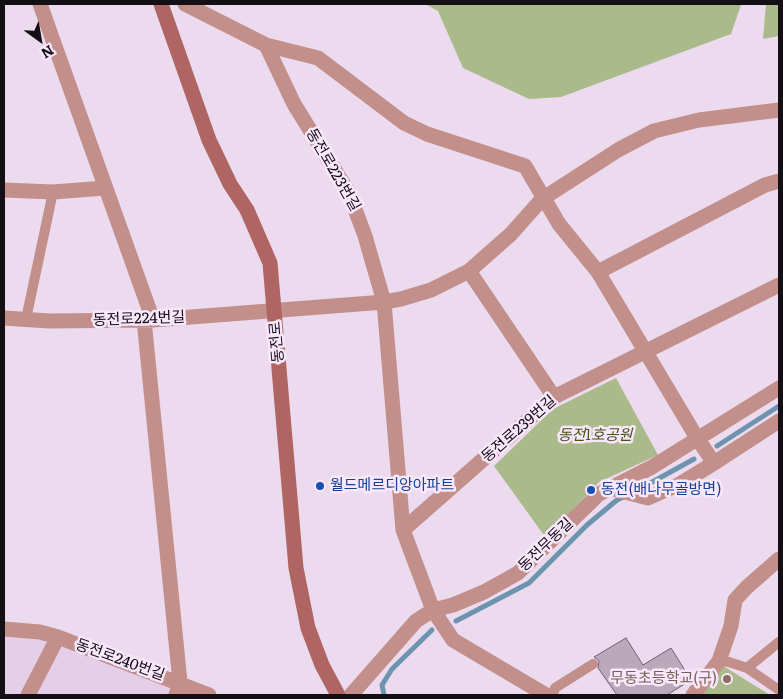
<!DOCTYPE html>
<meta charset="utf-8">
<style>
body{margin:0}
#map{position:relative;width:783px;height:699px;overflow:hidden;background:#ecdaee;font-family:Literata,serif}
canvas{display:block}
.frame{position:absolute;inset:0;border:5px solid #140e15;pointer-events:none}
.north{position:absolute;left:15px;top:15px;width:50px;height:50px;-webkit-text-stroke:4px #f9e7fb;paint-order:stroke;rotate:148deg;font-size:14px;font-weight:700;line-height:20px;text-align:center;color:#140e15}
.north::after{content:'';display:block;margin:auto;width:18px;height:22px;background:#140e15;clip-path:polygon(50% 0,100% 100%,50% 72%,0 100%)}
</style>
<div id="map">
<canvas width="783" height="699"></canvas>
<div class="frame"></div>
<div class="north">N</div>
</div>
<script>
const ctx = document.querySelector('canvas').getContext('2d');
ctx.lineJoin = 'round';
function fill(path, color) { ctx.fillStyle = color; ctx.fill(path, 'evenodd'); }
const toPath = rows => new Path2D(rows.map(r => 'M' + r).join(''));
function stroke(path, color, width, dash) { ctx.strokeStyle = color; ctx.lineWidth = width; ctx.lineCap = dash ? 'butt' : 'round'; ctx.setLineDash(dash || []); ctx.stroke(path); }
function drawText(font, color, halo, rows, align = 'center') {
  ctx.font = font + ' Literata,"Noto Sans KR",serif'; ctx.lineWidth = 5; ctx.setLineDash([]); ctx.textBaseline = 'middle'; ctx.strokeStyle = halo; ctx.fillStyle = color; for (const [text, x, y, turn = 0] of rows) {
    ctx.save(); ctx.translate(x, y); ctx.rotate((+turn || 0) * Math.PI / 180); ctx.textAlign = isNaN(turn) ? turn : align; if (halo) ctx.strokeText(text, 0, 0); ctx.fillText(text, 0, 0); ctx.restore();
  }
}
fill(toPath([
 [4,629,13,629,209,695,4,695]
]), '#e5cee8');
fill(toPath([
 [425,4,748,4,741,5,731,34,561,97,529,99,463,68,438,11],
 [766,4,779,4,779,36,763,39],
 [616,378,658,455,599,482,546,538,494,466,553,409],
 [720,664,770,695,697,695]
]), '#aaba8b');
stroke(toPath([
 [717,446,779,406],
 [636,491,694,459],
 [456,621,529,583,587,525,617,500,626,496],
 [384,695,382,685,392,669,432,630]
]), '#6d94af', 5);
const building = toPath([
 [626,638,643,665,671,648,691,680,667,695,617,695,598,668,599,661,594,657,626,638]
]);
fill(building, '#baa8bb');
stroke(building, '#706172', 1);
stroke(toPath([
 [26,319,53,192],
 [719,661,729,662,747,668,779,690],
 [747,668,779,642],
 [553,695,555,688,593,664]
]), '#c28f8b', 10);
stroke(toPath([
 [40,4,153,320],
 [185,4,266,45,318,58,404,123,427,134,525,166,559,224,598,272,697,438,714,463],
 [266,45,294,104,349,193,365,236,384,302,403,530,433,610,453,640,546,695],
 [4,190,53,192,105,188],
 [469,271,554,397],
 [598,272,765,185,779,181],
 [4,318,49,321,153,320,384,302,401,299,431,290,469,271,511,234,542,199,618,150,654,131,699,120,779,110],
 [144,320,180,682,176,695],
 [610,488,648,498,680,484,714,463,779,421],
 [403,530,554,397,779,285],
 [4,629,40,632,58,637,209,695],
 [28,695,58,637],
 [351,695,416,621,433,610,453,605,484,592,518,573,599,494,652,467,779,388],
 [693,695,719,661,731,626,735,600,747,587,779,559]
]), '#c28f8b', 15);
stroke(toPath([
 [161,4,209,140,230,184,247,210,270,263,296,568,308,628,322,665,338,695]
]), '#af6662', 15);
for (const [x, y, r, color] of [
 [320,486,5,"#1a4fb4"],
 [591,490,5,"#1a4fb4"],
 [727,679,5,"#8d6e63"]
]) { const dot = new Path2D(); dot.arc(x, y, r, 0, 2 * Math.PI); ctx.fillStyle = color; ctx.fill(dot); stroke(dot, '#f9e7fb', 2); }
drawText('15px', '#140e15', '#f9e7fb', [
 ["동전로223번길",333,170,60],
 ["동전로224번길",139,319,-2],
 ["동전로",277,342,-95],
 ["동전로239번길",519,429,-41],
 ["동전무동길",546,545,-44],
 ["동전로240번길",120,660,20]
]);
drawText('italic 15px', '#435418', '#f9e7fb', [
 ["동전1호공원",595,436]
]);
drawText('15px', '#164399', '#f9e7fb', [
 ["월드메르디앙아파트",330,486],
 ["동전(배나무골방면)",601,490]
], 'left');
drawText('15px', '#785e54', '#f9e7fb', [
 ["무동초등학교(구)",717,679]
], 'right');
</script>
